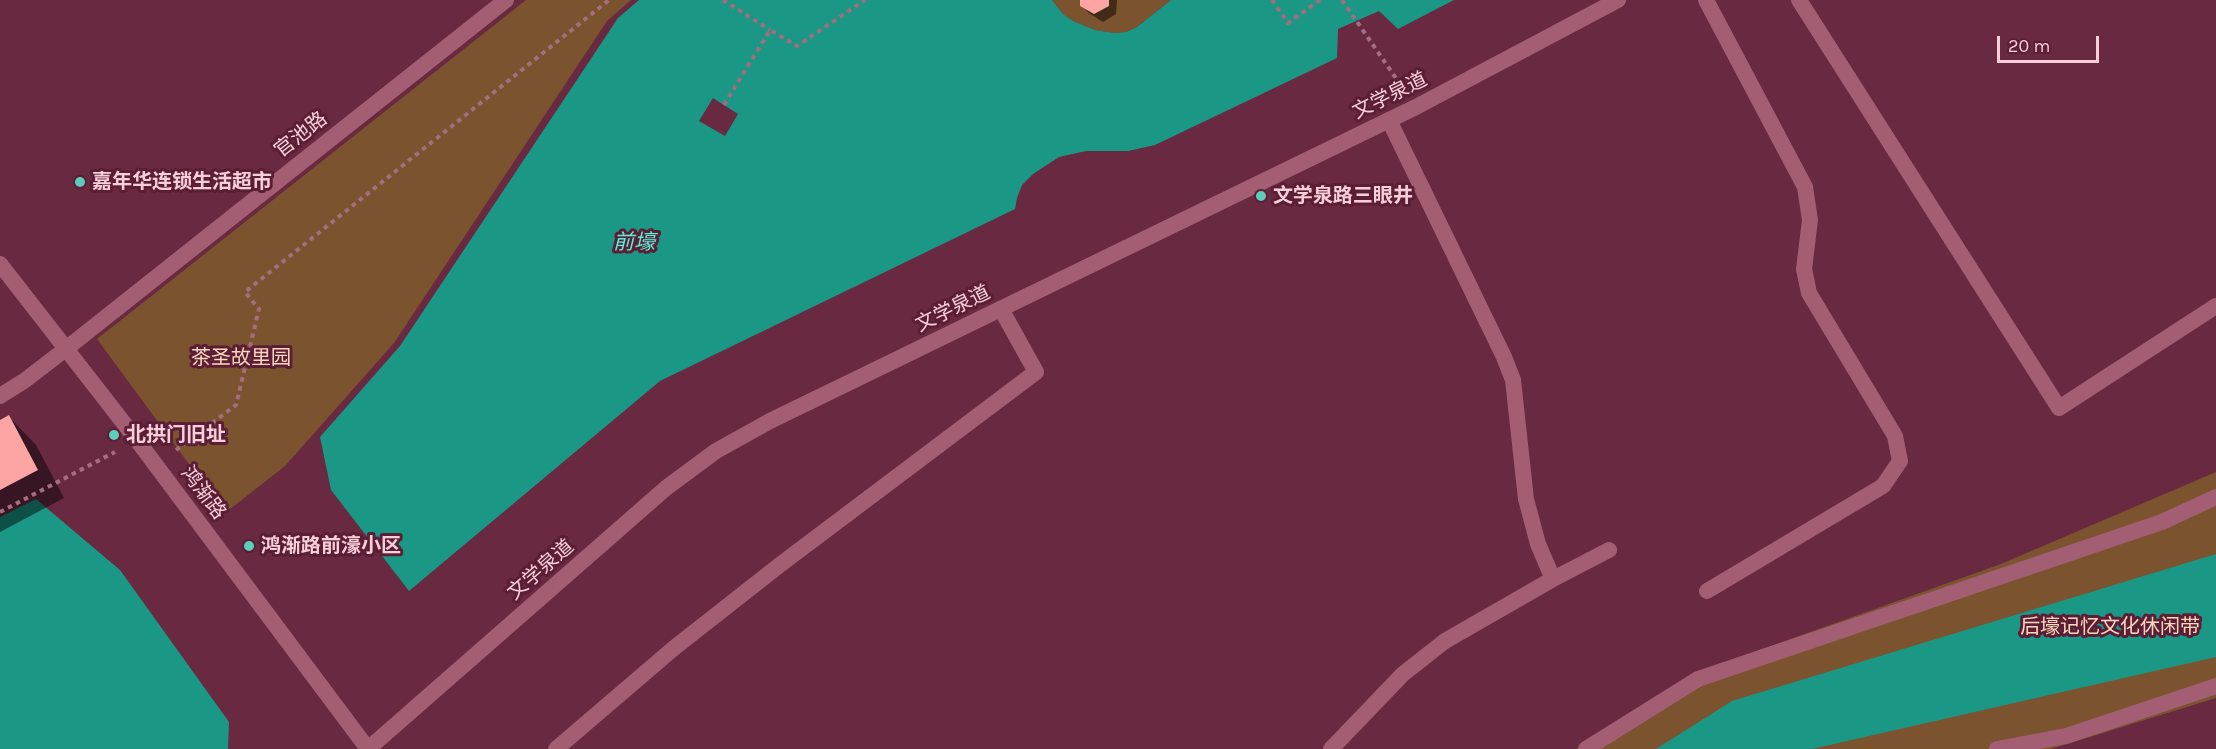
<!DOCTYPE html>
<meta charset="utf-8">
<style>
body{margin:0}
#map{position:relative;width:2216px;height:749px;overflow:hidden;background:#692940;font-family:Karla,sans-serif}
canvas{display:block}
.scale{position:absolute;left:1997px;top:36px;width:102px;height:27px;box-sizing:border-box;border:3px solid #f7cfda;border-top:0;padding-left:8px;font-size:18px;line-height:21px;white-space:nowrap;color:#f7cfda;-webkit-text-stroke:4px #5c1e35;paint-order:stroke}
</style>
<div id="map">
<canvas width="2216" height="749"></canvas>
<div class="scale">20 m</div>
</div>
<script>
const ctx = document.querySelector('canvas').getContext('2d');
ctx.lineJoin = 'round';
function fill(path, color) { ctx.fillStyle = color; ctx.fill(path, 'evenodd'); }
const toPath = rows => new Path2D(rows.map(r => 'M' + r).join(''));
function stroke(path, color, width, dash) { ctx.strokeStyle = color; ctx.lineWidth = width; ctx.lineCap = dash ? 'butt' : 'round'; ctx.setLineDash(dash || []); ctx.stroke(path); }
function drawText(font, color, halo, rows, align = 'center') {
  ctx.font = font + ' Karla,"Noto Sans SC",sans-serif'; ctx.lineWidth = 6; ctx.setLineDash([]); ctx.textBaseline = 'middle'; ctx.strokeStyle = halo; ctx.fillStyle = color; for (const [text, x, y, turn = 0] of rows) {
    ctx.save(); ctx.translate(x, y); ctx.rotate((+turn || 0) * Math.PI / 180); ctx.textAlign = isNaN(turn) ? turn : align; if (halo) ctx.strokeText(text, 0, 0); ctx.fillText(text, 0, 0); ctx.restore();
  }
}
fill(toPath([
 [526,0,631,0,607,21,394,343,285,466,225,513,97,339],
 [1052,0,1171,0,1137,27,1126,32,1114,33,1095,30,1073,21,1063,14],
 [2216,472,2216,698,2051,749,1576,749,1698,672,2001,564]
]), '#7c532f');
fill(toPath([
 [639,0,1052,0,1063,14,1073,21,1095,30,1114,33,1126,32,1137,27,1171,0,1454,0,1398,29,1379,11,1338,29,1337,58,1155,145,1128,151,1086,151,1059,157,1033,174,1022,185,1017,198,1015,209,660,381,409,591,331,490,320,437,400,346,618,18],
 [713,98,738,114,725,136,699,121],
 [36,499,120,570,229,722,228,749,0,749,0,517],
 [2216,554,2216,657,1812,749,1656,749,1732,701]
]), '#1b9786');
fill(toPath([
 [1081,0,1117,0,1116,14,1103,22,1090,14,1082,6],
 [9,417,36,445,64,498,0,532,0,422]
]), '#0007');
fill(toPath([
 [1080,0,1109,0,1109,6,1094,14,1080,6],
 [9,415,38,470,0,490,0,420]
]), '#fda5a4');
stroke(toPath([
 [723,0,770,30],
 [1272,0,1288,23,1320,0],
 [1342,0,1402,87],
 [724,105,770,30,797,46,865,0],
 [176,450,236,405,259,309,245,292,609,0],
 [0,512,115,452]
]), '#a46e80', 4, [4.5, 4.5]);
stroke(toPath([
 [1706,0,1805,187,1810,220,1804,269,1809,293,1895,436,1900,461,1883,486,1707,591],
 [1799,0,2059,408,2216,306],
 [1389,120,1504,357,1513,380,1526,499,1538,544,1553,579],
 [0,396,24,381,67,348],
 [556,749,674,648,781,564,1036,372,1001,309],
 [1331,749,1403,674,1445,641,1553,579,1609,550],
 [1586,749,1698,679,2162,522,2216,497],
 [1997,749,2066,736,2216,686]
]), '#a35e74', 16);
stroke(toPath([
 [67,348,506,0],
 [368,749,666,488,716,451,770,421,1416,107,1618,0]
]), '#a35e74', 16);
stroke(toPath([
 [0,264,137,440,368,749]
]), '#a35e74', 16);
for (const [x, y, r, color] of [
 [80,182,6,"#5cceba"],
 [1261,196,6,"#5cceba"],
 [114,435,6,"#5cceba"],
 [249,546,6,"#5cceba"]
]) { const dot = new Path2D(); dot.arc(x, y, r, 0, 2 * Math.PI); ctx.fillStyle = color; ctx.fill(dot); stroke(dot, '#5c1e35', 2); }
drawText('20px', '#f7cfda', '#5c1e35', [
 ["文学泉道",1390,96,-26],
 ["官池路",301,135,-38],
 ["文学泉道",953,309,-26],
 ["鸿渐路",203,493,53],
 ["文学泉道",541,570,-41]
]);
drawText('bold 20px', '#f7cfda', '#5c1e35', [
 ["嘉年华连锁生活超市",92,182],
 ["文学泉路三眼井",1273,196],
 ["北拱门旧址",126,435],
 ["鸿渐路前濠小区",261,546]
], 'left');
drawText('20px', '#fbd8bc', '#5c1e35', [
 ["茶圣故里园",241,358],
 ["后壕记忆文化休闲带",2110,627]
]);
drawText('italic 21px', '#56f2d9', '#5c1e35', [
 ["前壕",634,243]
]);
</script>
